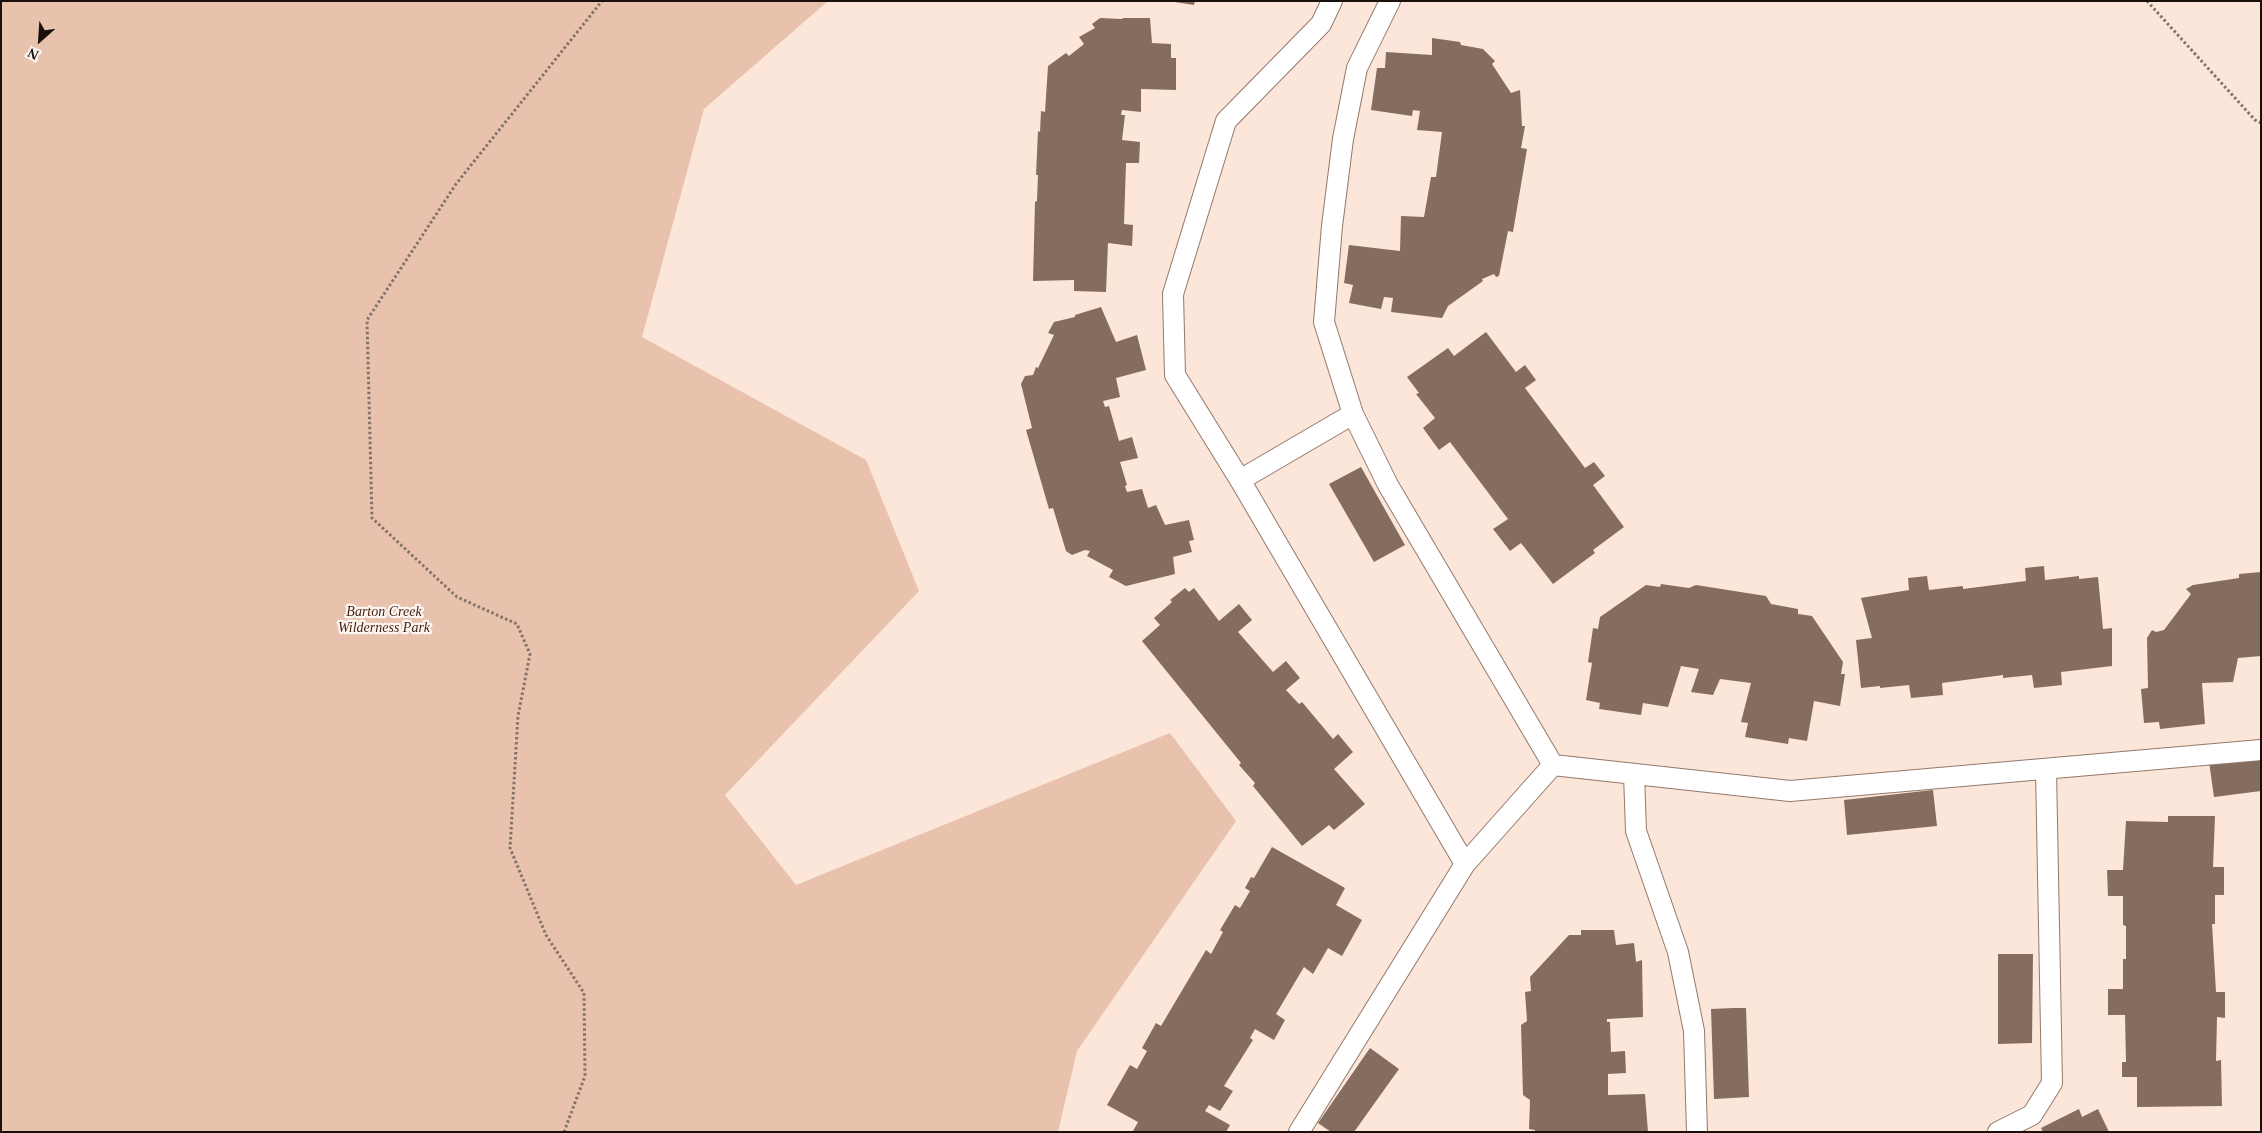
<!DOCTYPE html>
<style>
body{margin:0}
#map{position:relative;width:2262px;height:1133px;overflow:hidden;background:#fce5d9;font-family:"Times New Roman",serif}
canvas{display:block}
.frame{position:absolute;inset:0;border:2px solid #19100b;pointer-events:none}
.north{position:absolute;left:15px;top:15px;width:50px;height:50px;-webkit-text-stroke:4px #fcf6f3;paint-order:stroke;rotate:206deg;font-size:14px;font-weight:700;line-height:20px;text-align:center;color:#19100b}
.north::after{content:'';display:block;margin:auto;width:18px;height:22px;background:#19100b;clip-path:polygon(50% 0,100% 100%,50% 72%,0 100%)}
</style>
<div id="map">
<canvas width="2262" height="1133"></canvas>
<div class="frame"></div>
<div class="north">N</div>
</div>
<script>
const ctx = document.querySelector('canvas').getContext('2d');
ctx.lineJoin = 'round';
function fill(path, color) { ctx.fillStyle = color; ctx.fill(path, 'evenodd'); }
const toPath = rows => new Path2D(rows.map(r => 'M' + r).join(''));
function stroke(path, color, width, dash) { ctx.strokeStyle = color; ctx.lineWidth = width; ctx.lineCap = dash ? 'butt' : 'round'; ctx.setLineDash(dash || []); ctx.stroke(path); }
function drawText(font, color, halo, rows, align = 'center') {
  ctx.font = font + ' "Times New Roman",serif'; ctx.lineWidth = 4.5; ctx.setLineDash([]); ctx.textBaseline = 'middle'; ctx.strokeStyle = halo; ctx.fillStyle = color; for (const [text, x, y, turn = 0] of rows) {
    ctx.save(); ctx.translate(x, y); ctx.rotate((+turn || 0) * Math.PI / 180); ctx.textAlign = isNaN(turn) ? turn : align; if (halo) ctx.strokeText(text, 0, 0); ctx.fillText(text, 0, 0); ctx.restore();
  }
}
fill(toPath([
 [1,1,828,1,704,109,642,337,866,460,919,591,725,795,796,885,1170,733,1236,821,1077,1051,1058,1132,1,1132]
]), '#e9c2ad');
fill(toPath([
 [1168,1,1195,1,1194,5],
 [1100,18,1122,19,1123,18,1150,18,1152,43,1171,44,1171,58,1176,58,1176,90,1141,89,1141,112,1122,110,1121,115,1125,115,1122,140,1140,142,1139,163,1126,163,1124,224,1133,225,1132,246,1108,243,1106,292,1074,291,1074,280,1033,281,1035,202,1037,201,1038,175,1036,175,1038,131,1040,132,1041,111,1045,112,1048,66,1066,53,1069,56,1084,44,1079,37,1095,28,1092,24],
 [1432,38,1460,42,1461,45,1483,49,1495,61,1492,64,1511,93,1520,90,1522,126,1525,126,1521,148,1527,149,1513,232,1508,231,1499,276,1496,277,1494,274,1482,279,1483,281,1448,306,1442,318,1391,312,1393,298,1384,297,1381,309,1349,303,1353,285,1344,283,1349,245,1400,251,1401,216,1424,217,1431,177,1436,177,1442,132,1417,130,1420,111,1413,110,1412,116,1371,110,1377,68,1385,68,1386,52,1432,55],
 [1101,307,1116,342,1137,335,1146,370,1116,378,1120,397,1103,401,1105,407,1109,406,1119,441,1132,437,1138,458,1120,462,1127,485,1125,486,1127,492,1142,489,1148,508,1156,505,1165,525,1189,520,1194,540,1189,541,1192,552,1173,557,1175,574,1126,586,1109,577,1113,570,1087,556,1090,551,1085,550,1072,555,1066,551,1053,508,1049,509,1026,430,1032,428,1021,384,1025,376,1033,375,1036,367,1038,368,1054,335,1048,333,1054,322,1075,317,1075,315],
 [1486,332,1516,372,1525,365,1536,380,1525,388,1585,468,1594,462,1605,476,1593,485,1624,527,1593,550,1595,553,1553,584,1521,543,1510,551,1493,529,1508,519,1450,442,1439,450,1423,428,1435,418,1416,394,1419,393,1407,377,1448,348,1454,356],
 [1361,467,1405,545,1374,562,1329,484],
 [2044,566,2045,580,2079,576,2079,579,2098,577,2103,629,2112,628,2112,666,2061,672,2062,685,2034,688,2032,675,2003,678,2003,675,1942,683,1943,695,1911,698,1909,685,1880,688,1880,686,1861,688,1856,640,1872,638,1861,598,1909,590,1908,578,1927,576,1929,590,1963,586,1963,589,2026,581,2025,568],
 [2261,572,2261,656,2238,658,2233,682,2202,683,2205,724,2160,729,2159,722,2144,723,2141,689,2148,688,2147,638,2152,630,2156,632,2164,630,2191,594,2186,589,2193,585,2239,578,2239,574],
 [1661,584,1689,588,1696,585,1766,596,1771,604,1798,609,1798,614,1812,616,1843,662,1841,674,1845,674,1840,706,1814,701,1807,741,1789,738,1788,744,1745,737,1748,723,1741,722,1751,683,1720,679,1713,695,1691,692,1699,669,1681,666,1668,707,1643,703,1641,715,1599,709,1600,703,1586,700,1592,663,1588,662,1593,628,1598,629,1600,617,1646,585,1660,587],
 [1185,588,1189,592,1194,588,1219,621,1239,604,1252,620,1238,632,1273,672,1286,661,1300,678,1286,690,1299,704,1302,702,1333,739,1338,734,1353,752,1334,769,1365,804,1334,830,1329,825,1302,846,1253,786,1255,783,1239,765,1241,763,1142,641,1160,625,1154,618,1172,602,1170,600],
 [2261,756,2261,791,2214,797,2209,762],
 [1933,790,1937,826,1847,835,1844,800],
 [2168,816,2215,816,2213,867,2224,867,2224,895,2215,895,2215,924,2212,924,2216,992,2225,992,2225,1018,2217,1017,2216,1061,2221,1060,2222,1106,2137,1107,2137,1077,2122,1077,2122,1062,2126,1062,2125,1015,2108,1015,2108,989,2123,989,2123,959,2126,959,2126,926,2123,925,2123,896,2108,896,2107,870,2123,870,2126,821,2168,822],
 [1272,847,1345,888,1336,905,1362,920,1342,956,1328,948,1313,974,1304,967,1276,1014,1285,1020,1274,1040,1255,1029,1250,1038,1253,1040,1224,1086,1233,1091,1220,1111,1209,1105,1205,1111,1230,1125,1226,1132,1135,1132,1133,1131,1138,1122,1107,1105,1130,1065,1137,1069,1147,1051,1142,1048,1156,1023,1161,1026,1206,950,1211,954,1223,932,1220,930,1235,905,1240,908,1250,891,1245,888,1251,877,1254,878],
 [1581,930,1614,930,1616,945,1634,943,1636,962,1642,960,1643,1017,1607,1019,1607,1022,1610,1022,1611,1052,1625,1051,1626,1073,1608,1074,1608,1095,1645,1094,1648,1132,1535,1132,1535,1130,1529,1129,1530,1100,1523,1095,1521,1025,1527,1021,1525,992,1531,991,1530,977,1569,935,1581,935],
 [1998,954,2033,954,2032,1043,1998,1044],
 [1733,1008,1746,1008,1749,1097,1714,1099,1711,1009],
 [1370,1048,1399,1069,1354,1132,1331,1132,1318,1123],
 [2079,1109,2082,1117,2098,1109,2109,1132,2043,1132,2041,1128]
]), '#846c5e');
const lane = toPath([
 [1332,1,1321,24,1226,121,1173,294,1175,375,1240,480,1465,864],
 [1390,1,1357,68,1343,139,1332,226,1324,322,1353,414,1388,485,1553,765],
 [1240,480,1353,414],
 [1553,765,1790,791,2261,750],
 [1634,774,1636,831,1678,952,1694,1031,1697,1132],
 [1299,1132,1465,864,1553,765],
 [1998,1132,2032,1115,2052,1083,2046,770]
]);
stroke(lane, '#93796c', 22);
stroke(toPath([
 [2147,1,2255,120,2261,123],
 [564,1132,585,1076,584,993,546,935,510,848,518,716,530,654,517,624,457,597,372,518,367,320,456,184,602,1]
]), '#82736a', 3, [2.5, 2.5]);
stroke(lane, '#fff', 20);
drawText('italic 14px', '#421d06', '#fcf6f3', [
 ["Barton Creek",384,612],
 ["Wilderness Park",384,628]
]);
</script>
